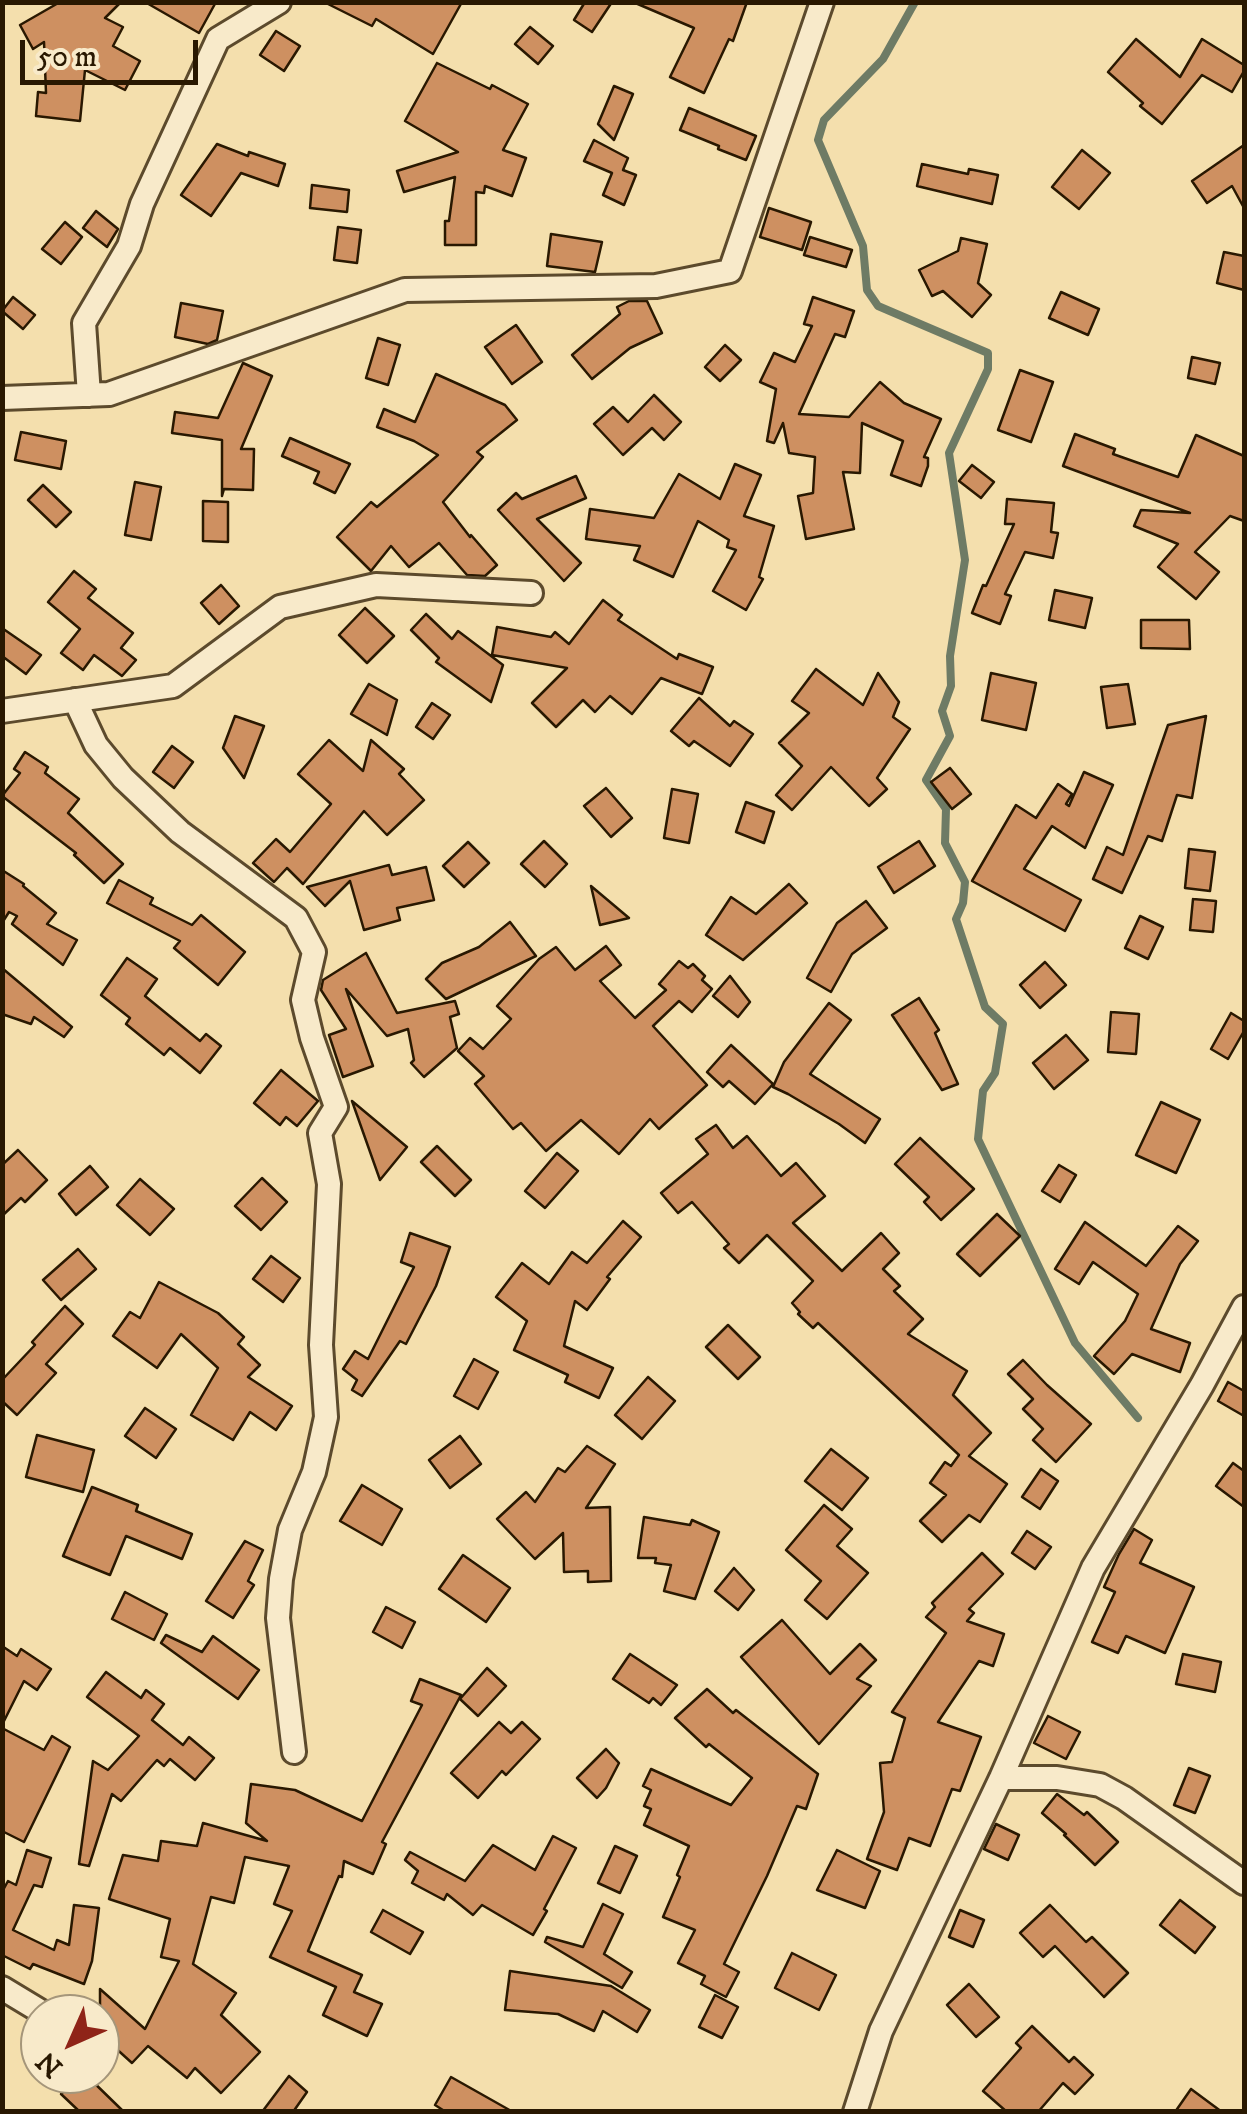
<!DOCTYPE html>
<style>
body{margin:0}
#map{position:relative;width:1247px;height:2114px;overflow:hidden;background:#f4dfad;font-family:"IM FELL DW Pica",serif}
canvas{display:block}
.frame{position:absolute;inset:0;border:5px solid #291801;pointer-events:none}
.north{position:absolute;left:20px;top:1994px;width:100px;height:100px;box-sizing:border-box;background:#f8eaca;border:2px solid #a5967a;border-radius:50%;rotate:225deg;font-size:28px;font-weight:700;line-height:40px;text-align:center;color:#291801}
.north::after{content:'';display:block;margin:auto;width:35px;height:45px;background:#8f2418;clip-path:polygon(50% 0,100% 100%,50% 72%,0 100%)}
.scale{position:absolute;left:20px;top:40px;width:178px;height:45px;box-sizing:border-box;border:5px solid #291801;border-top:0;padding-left:12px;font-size:30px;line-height:35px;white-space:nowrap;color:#291801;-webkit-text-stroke:8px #f8eaca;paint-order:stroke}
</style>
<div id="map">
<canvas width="1247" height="2114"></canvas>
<div class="frame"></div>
<div class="north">N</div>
<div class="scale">50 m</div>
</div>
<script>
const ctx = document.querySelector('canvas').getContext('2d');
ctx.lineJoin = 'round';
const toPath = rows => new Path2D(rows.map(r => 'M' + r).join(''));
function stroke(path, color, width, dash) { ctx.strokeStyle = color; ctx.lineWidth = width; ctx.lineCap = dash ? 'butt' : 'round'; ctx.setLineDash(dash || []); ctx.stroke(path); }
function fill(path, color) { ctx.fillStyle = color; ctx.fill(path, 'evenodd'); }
stroke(toPath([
 [915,2,883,59,824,120,818,140,863,246,867,290,878,306,988,353,988,369,949,453,965,560,950,656,951,686,942,711,950,736,926,780,946,809,945,843,965,882,963,903,956,919,985,1007,1003,1024,995,1073,983,1091,978,1139,1075,1343,1138,1418]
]), '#6e7b65', 8);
const building = toPath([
 [60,2,121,2,105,18,123,27,113,46,140,61,125,90,85,70,80,121,36,116,38,92,46,93,44,42,33,49,20,25,60,2],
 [145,2,216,2,199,33,145,2],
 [324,2,462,2,433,54,376,19,372,26,324,2],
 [585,2,612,2,592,32,574,20,585,2],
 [633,2,747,2,733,41,729,39,704,93,670,77,694,28,633,2],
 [530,27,553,46,538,64,515,44,530,27],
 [276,31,300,46,284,71,260,55,276,31],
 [1136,39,1180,77,1202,39,1244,65,1244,71,1232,92,1202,75,1162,124,1140,106,1143,103,1108,72,1136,39],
 [437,63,490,89,492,85,528,104,503,150,526,158,512,196,485,186,484,193,476,192,476,245,445,245,445,221,449,221,455,177,404,192,397,171,458,152,405,121,437,63],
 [614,86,633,94,614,140,598,124,614,86],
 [689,108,756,136,746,160,718,149,719,146,680,130,689,108],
 [594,140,628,158,623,170,636,175,624,205,603,195,612,173,584,161,594,140],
 [217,144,248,156,249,152,285,164,278,186,241,173,211,216,181,195,217,144],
 [1244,145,1244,208,1232,186,1207,203,1192,181,1244,145],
 [1082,150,1110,173,1079,209,1052,187,1082,150],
 [922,164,968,174,969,169,998,175,992,204,917,186,922,164],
 [312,185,349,190,347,212,310,208,312,185],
 [769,208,811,222,802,250,760,237,769,208],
 [96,211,118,229,107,247,83,228,96,211],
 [65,222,82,237,61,264,42,249,65,222],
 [338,227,361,230,357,263,334,260,338,227],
 [551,234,602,242,595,272,547,266,551,234],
 [810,237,852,250,846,267,804,255,810,237],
 [961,238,987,244,978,283,991,295,972,317,943,291,932,296,919,270,958,251,961,238],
 [1224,252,1244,256,1244,290,1217,283,1224,252],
 [1061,292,1099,309,1088,335,1049,318,1061,292],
 [13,297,35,315,23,329,2,311,13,297],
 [813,297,854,311,845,337,835,334,799,414,849,417,880,382,904,403,941,419,924,457,928,458,928,466,921,486,891,475,903,441,862,423,860,473,843,472,854,529,806,539,798,496,813,493,815,457,789,453,783,423,774,443,767,441,776,389,760,382,774,353,795,362,812,326,804,324,813,297],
 [629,301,647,301,662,333,630,348,592,379,572,355,620,314,617,307,629,301],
 [181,303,223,311,217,340,208,344,175,337,181,303],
 [516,325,542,362,512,384,485,347,516,325],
 [378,338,400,345,388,385,366,378,378,338],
 [725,345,741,360,720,381,705,367,725,345],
 [1192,357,1220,363,1215,384,1188,378,1192,357],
 [243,363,272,376,241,449,254,449,253,490,224,489,222,496,222,440,172,433,175,412,218,418,243,363],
 [1020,370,1053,382,1031,442,998,430,1020,370],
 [436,374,505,405,517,420,477,452,483,457,443,502,470,537,471,535,497,565,485,576,467,575,439,543,409,567,391,546,371,571,337,537,371,502,377,507,438,455,414,441,377,427,384,409,415,422,436,374],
 [654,395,681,422,664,440,652,428,623,455,594,424,613,407,628,422,654,395],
 [21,432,66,441,61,469,15,460,21,432],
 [1075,434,1115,449,1113,454,1178,477,1196,435,1244,456,1244,521,1230,516,1195,552,1219,572,1196,599,1158,567,1178,544,1134,526,1141,510,1190,513,1063,466,1075,434],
 [290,438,350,464,335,493,314,483,319,472,282,456,290,438],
 [735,464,761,475,744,516,774,526,759,577,763,579,746,610,713,591,736,550,727,547,729,540,698,521,673,577,634,560,640,546,586,539,590,509,654,518,679,474,720,499,735,464],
 [972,465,994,482,981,498,959,481,972,465],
 [576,476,586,498,537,519,581,563,564,581,498,510,516,493,522,499,576,476],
 [135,482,161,487,151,540,125,535,135,482],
 [43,485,71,512,56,527,28,500,43,485],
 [1007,499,1054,503,1051,532,1058,533,1053,558,1025,552,1005,594,1011,596,1000,624,972,613,983,585,986,586,1014,524,1005,524,1007,499],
 [203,501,228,502,228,542,203,541,203,501],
 [74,571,96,589,88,598,133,633,121,648,136,660,122,676,94,655,83,670,61,653,80,629,48,602,74,571],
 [221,585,239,606,219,624,201,603,221,585],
 [1055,590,1092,598,1085,628,1049,620,1055,590],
 [603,600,622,615,618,620,677,659,679,654,713,667,702,694,661,678,632,714,610,696,595,712,583,700,556,727,532,703,567,668,492,655,497,627,551,637,555,632,569,644,603,600],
 [365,608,394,636,367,663,339,635,365,608],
 [426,614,452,639,458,631,503,665,491,702,436,662,439,658,411,630,426,614],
 [1141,620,1189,620,1190,649,1141,648,1141,620],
 [2,628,41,655,26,674,2,656,2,628],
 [816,669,863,705,878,673,899,702,893,717,910,729,877,778,887,789,869,806,831,767,792,810,776,795,802,766,779,743,809,713,792,701,816,669],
 [991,673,1036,683,1026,730,982,720,991,673],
 [369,684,397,700,387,735,351,714,369,684],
 [1128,684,1135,724,1107,728,1101,687,1128,684],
 [699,698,730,726,734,721,753,734,730,766,694,741,689,746,671,731,699,698],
 [432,703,450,715,433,739,416,727,432,703],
 [235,716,264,726,244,778,223,748,235,716],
 [1206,716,1192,798,1177,795,1162,841,1148,836,1122,893,1093,879,1107,847,1123,855,1168,725,1206,716],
 [329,740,363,771,371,740,404,769,399,774,424,800,387,835,364,811,303,884,287,868,274,882,253,863,276,839,290,852,331,804,298,774,329,740],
 [172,746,193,762,174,788,153,772,172,746],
 [25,752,48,767,45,773,79,799,68,813,123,864,104,883,74,855,76,853,2,796,20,773,14,769,25,752],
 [950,768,971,794,952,809,931,782,950,768],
 [1084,772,1113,785,1085,848,1052,826,1024,869,1081,900,1065,931,972,881,1016,805,1036,818,1058,784,1072,794,1066,804,1069,806,1084,772],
 [606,788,632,818,611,837,584,806,606,788],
 [672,789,698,794,689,843,664,838,672,789],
 [746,802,774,812,764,843,736,832,746,802],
 [544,841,567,864,545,887,521,864,544,841],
 [919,841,935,866,894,893,878,867,919,841],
 [468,842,489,863,464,887,443,866,468,842],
 [1189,849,1215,852,1210,891,1185,888,1189,849],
 [389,865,392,875,426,867,434,900,397,908,400,920,364,930,350,881,325,906,307,887,389,865],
 [2,870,24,884,23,886,56,913,47,924,77,940,63,965,12,924,17,916,9,912,2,923,2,870],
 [119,880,153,898,150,904,192,925,201,915,245,952,218,985,174,948,180,941,107,903,119,880],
 [789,884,807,903,743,960,706,935,731,897,756,914,789,884],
 [591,886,629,918,600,925,591,886],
 [1193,899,1216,901,1213,932,1190,930,1193,899],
 [866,901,887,928,852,954,831,992,807,978,837,923,866,901],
 [1140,916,1163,927,1148,959,1125,948,1140,916],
 [510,922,536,956,446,999,426,979,442,963,479,947,510,922],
 [606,946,621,965,600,981,635,1018,666,990,659,984,679,961,688,968,693,964,705,976,702,980,712,989,692,1012,679,1001,653,1026,707,1085,659,1129,650,1119,619,1154,581,1120,546,1151,521,1123,513,1129,475,1084,484,1076,458,1051,470,1038,483,1049,511,1019,497,1006,539,959,556,947,575,970,606,946],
 [366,953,397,1013,455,1001,459,1014,450,1017,457,1048,424,1077,411,1063,414,1060,408,1029,387,1036,346,989,373,1066,343,1077,329,1035,346,1029,321,990,323,980,366,953],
 [127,958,157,979,145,996,200,1041,206,1034,221,1046,200,1073,170,1048,164,1055,126,1024,130,1018,101,995,127,958],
 [1045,962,1066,985,1040,1008,1020,985,1045,962],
 [2,968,72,1027,64,1037,34,1017,31,1024,2,1014,2,968],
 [730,976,750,1002,738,1017,713,996,730,976],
 [919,998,939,1030,935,1033,958,1084,942,1090,892,1015,919,998],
 [829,1003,851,1020,810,1074,880,1119,865,1143,839,1124,788,1094,773,1087,784,1062,829,1003],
 [1111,1012,1139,1014,1136,1054,1108,1052,1111,1012],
 [1231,1013,1244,1021,1244,1031,1228,1059,1211,1049,1231,1013],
 [1066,1035,1088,1060,1054,1089,1033,1063,1066,1035],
 [731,1045,773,1084,755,1104,729,1081,723,1087,707,1072,731,1045],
 [281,1070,318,1101,297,1126,286,1117,280,1125,254,1103,281,1070],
 [352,1101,407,1147,380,1180,352,1101],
 [1161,1102,1200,1120,1176,1173,1136,1155,1161,1102],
 [716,1125,733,1148,747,1136,781,1176,796,1163,825,1196,793,1223,842,1271,881,1233,899,1253,883,1269,900,1286,894,1291,923,1319,908,1334,967,1371,953,1395,991,1433,969,1456,1007,1484,980,1522,969,1515,942,1542,920,1521,946,1495,930,1483,945,1462,951,1466,959,1455,818,1323,813,1328,798,1314,800,1312,792,1303,813,1281,767,1235,739,1263,724,1248,729,1244,692,1202,678,1213,661,1193,708,1154,696,1139,716,1125],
 [920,1138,974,1189,941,1220,924,1202,929,1197,895,1164,920,1138],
 [437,1146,471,1180,455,1196,421,1162,437,1146],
 [18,1150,47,1180,25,1202,21,1198,2,1216,2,1165,18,1150],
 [557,1153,578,1171,545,1208,525,1191,557,1153],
 [1059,1165,1076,1175,1060,1202,1042,1191,1059,1165],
 [90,1166,108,1187,76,1215,59,1194,90,1166],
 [262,1178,287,1202,261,1230,235,1206,262,1178],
 [140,1179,174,1209,150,1235,117,1205,140,1179],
 [997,1214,1020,1236,980,1276,957,1254,997,1214],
 [623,1221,641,1237,607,1277,610,1279,587,1310,575,1301,564,1346,613,1368,599,1398,565,1382,568,1375,514,1350,527,1321,496,1297,522,1263,549,1284,572,1252,587,1263,623,1221],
 [1085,1222,1146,1266,1178,1226,1198,1241,1180,1264,1151,1329,1190,1343,1180,1372,1132,1354,1114,1374,1094,1356,1125,1321,1138,1294,1093,1262,1079,1284,1055,1269,1085,1222],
 [410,1233,450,1247,436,1286,406,1344,400,1341,362,1396,352,1390,357,1380,343,1369,355,1351,368,1359,414,1267,401,1262,410,1233],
 [78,1249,96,1269,61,1300,43,1280,78,1249],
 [271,1256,300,1278,283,1302,253,1279,271,1256],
 [159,1282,218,1313,244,1337,238,1344,260,1365,248,1377,292,1406,276,1430,250,1412,233,1440,191,1415,218,1368,181,1334,157,1368,113,1336,130,1312,140,1318,159,1282],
 [65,1306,83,1324,46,1364,56,1373,17,1415,2,1401,2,1380,35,1345,32,1342,65,1306],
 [728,1325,760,1357,738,1379,706,1347,728,1325],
 [474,1359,498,1372,478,1409,454,1396,474,1359],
 [1023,1360,1047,1385,1091,1424,1056,1462,1033,1440,1043,1429,1023,1409,1033,1399,1008,1374,1023,1360],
 [648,1377,675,1401,642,1439,615,1415,648,1377],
 [1228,1382,1244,1391,1244,1416,1218,1401,1228,1382],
 [145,1408,176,1429,156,1458,125,1436,145,1408],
 [37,1435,94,1450,83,1492,26,1477,37,1435],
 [460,1436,481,1464,450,1488,429,1460,460,1436],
 [587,1446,615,1464,586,1508,610,1507,611,1581,588,1582,588,1571,564,1572,563,1533,535,1559,497,1519,526,1492,535,1502,558,1468,565,1472,587,1446],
 [831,1449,868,1478,842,1510,805,1481,831,1449],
 [1233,1463,1244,1471,1244,1507,1216,1486,1233,1463],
 [1041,1469,1058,1481,1040,1509,1022,1497,1041,1469],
 [362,1485,402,1509,382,1545,340,1521,362,1485],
 [92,1487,138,1505,136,1511,192,1534,182,1559,126,1536,110,1575,63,1556,92,1487],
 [824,1505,852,1529,837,1546,868,1573,827,1619,805,1600,821,1581,786,1550,824,1505],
 [644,1517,690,1525,692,1520,719,1532,695,1599,664,1591,671,1565,655,1563,656,1558,638,1558,644,1517],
 [1134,1529,1152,1540,1140,1563,1194,1587,1165,1653,1126,1636,1118,1653,1092,1642,1115,1592,1104,1587,1119,1554,1134,1529],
 [1027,1531,1051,1547,1035,1569,1012,1553,1027,1531],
 [245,1541,263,1550,248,1581,254,1585,233,1618,206,1601,245,1541],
 [982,1553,1003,1574,969,1609,974,1613,967,1621,1004,1634,993,1666,979,1661,938,1722,981,1737,960,1791,952,1789,930,1846,909,1838,897,1870,867,1859,884,1812,880,1763,892,1762,905,1718,892,1712,946,1633,926,1617,935,1607,932,1603,982,1553],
 [463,1555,510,1588,486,1622,439,1589,463,1555],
 [734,1568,754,1590,738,1610,715,1591,734,1568],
 [125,1592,167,1614,154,1640,112,1619,125,1592],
 [386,1607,415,1622,402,1648,373,1632,386,1607],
 [782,1620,830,1674,860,1644,876,1660,857,1679,871,1686,819,1744,741,1657,782,1620],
 [166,1635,202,1652,213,1636,259,1670,238,1699,161,1643,166,1635],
 [2,1646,17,1656,21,1649,51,1669,37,1690,24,1681,2,1725,2,1646],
 [630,1654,677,1685,661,1705,653,1698,649,1703,613,1679,630,1654],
 [1183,1654,1221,1662,1215,1692,1176,1684,1183,1654],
 [487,1668,506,1686,478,1716,460,1699,487,1668],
 [106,1672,141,1698,146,1690,164,1704,152,1720,183,1745,189,1737,214,1758,195,1780,170,1759,164,1766,157,1760,121,1801,112,1794,89,1866,79,1864,93,1761,108,1770,139,1736,87,1697,106,1672],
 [420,1679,461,1695,382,1842,386,1844,373,1874,344,1861,342,1877,339,1876,308,1951,362,1975,354,1992,382,2004,367,2036,323,2015,336,1987,270,1957,292,1911,274,1904,289,1866,245,1857,234,1903,211,1897,193,1964,236,1993,221,2015,260,2052,221,2093,195,2068,187,2078,148,2046,132,2063,100,2034,100,1989,145,2029,179,1961,161,1957,170,1919,109,1899,123,1855,158,1861,161,1841,197,1846,203,1823,267,1841,246,1823,251,1784,295,1790,362,1821,422,1705,411,1701,420,1679],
 [707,1689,733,1713,736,1710,818,1774,806,1809,797,1806,767,1876,724,1964,739,1972,726,1997,701,1984,705,1976,678,1963,695,1930,663,1917,680,1877,677,1875,689,1846,644,1825,651,1809,644,1806,651,1790,643,1786,651,1769,731,1805,752,1778,709,1744,706,1747,675,1718,707,1689],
 [1048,1716,1080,1732,1066,1759,1034,1743,1048,1716],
 [499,1722,511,1733,522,1722,540,1739,506,1775,502,1771,478,1798,451,1773,499,1722],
 [2,1728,44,1750,52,1736,70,1747,24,1842,2,1831,2,1728],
 [606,1749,619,1763,606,1788,597,1798,577,1778,606,1749],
 [1189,1768,1210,1776,1195,1813,1174,1805,1189,1768],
 [1057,1794,1084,1815,1087,1812,1118,1842,1095,1865,1064,1835,1066,1834,1042,1813,1057,1794],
 [996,1824,1019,1835,1008,1860,984,1849,996,1824],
 [553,1836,576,1848,544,1909,547,1911,533,1935,482,1905,473,1915,447,1894,444,1900,412,1883,418,1871,405,1860,410,1852,465,1881,493,1845,535,1870,553,1836],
 [615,1846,637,1856,620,1893,598,1883,615,1846],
 [27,1850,51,1858,42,1887,34,1885,13,1930,54,1950,57,1940,69,1945,74,1905,99,1908,92,1961,84,1984,33,1964,30,1969,2,1955,2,1892,8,1881,16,1885,27,1850],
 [837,1850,880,1871,865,1908,817,1890,837,1850],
 [1180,1900,1215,1927,1195,1953,1160,1925,1180,1900],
 [603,1904,623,1914,604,1954,632,1972,622,1988,545,1942,547,1937,583,1947,603,1904],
 [1050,1905,1086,1942,1092,1937,1128,1973,1104,1997,1055,1946,1043,1957,1020,1933,1050,1905],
 [383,1910,423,1932,410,1954,371,1932,383,1910],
 [960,1910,984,1920,973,1947,949,1937,960,1910],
 [792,1953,836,1975,819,2010,775,1988,792,1953],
 [510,1971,611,1986,650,2010,637,2032,603,2011,594,2031,558,2014,505,2010,510,1971],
 [969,1984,999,2017,976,2037,947,2005,969,1984],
 [715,1995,738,2007,722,2038,699,2027,715,1995],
 [1032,2026,1069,2062,1074,2057,1093,2075,1075,2094,1063,2083,1038,2112,1007,2112,983,2091,1021,2048,1016,2043,1032,2026],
 [81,2074,85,2074,124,2112,80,2112,61,2094,81,2074],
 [289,2076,307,2092,293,2112,262,2112,289,2076],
 [451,2077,513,2112,446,2112,435,2105,451,2077],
 [1191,2089,1222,2112,1175,2112,1191,2089]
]);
fill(building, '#ce9061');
stroke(building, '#291801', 2.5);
const street = toPath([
 [89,395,84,323,129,246,142,204,218,39,279,2],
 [2,398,109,394,405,290,656,286,730,271,822,2],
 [75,700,96,745,123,778,180,832,296,918,314,952,303,1000,312,1038,336,1107,320,1133,329,1184,321,1345,326,1417,314,1472,290,1530,281,1579,278,1618,294,1752],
 [2,711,173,686,280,607,376,585,531,593],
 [1001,1778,1057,1778,1100,1785,1124,1798,1244,1883],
 [2,1988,45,2014],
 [855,2112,881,2031,1001,1778,1093,1568,1202,1385,1244,1307]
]);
stroke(street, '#5c4a2c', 28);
stroke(street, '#f8eaca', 22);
</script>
